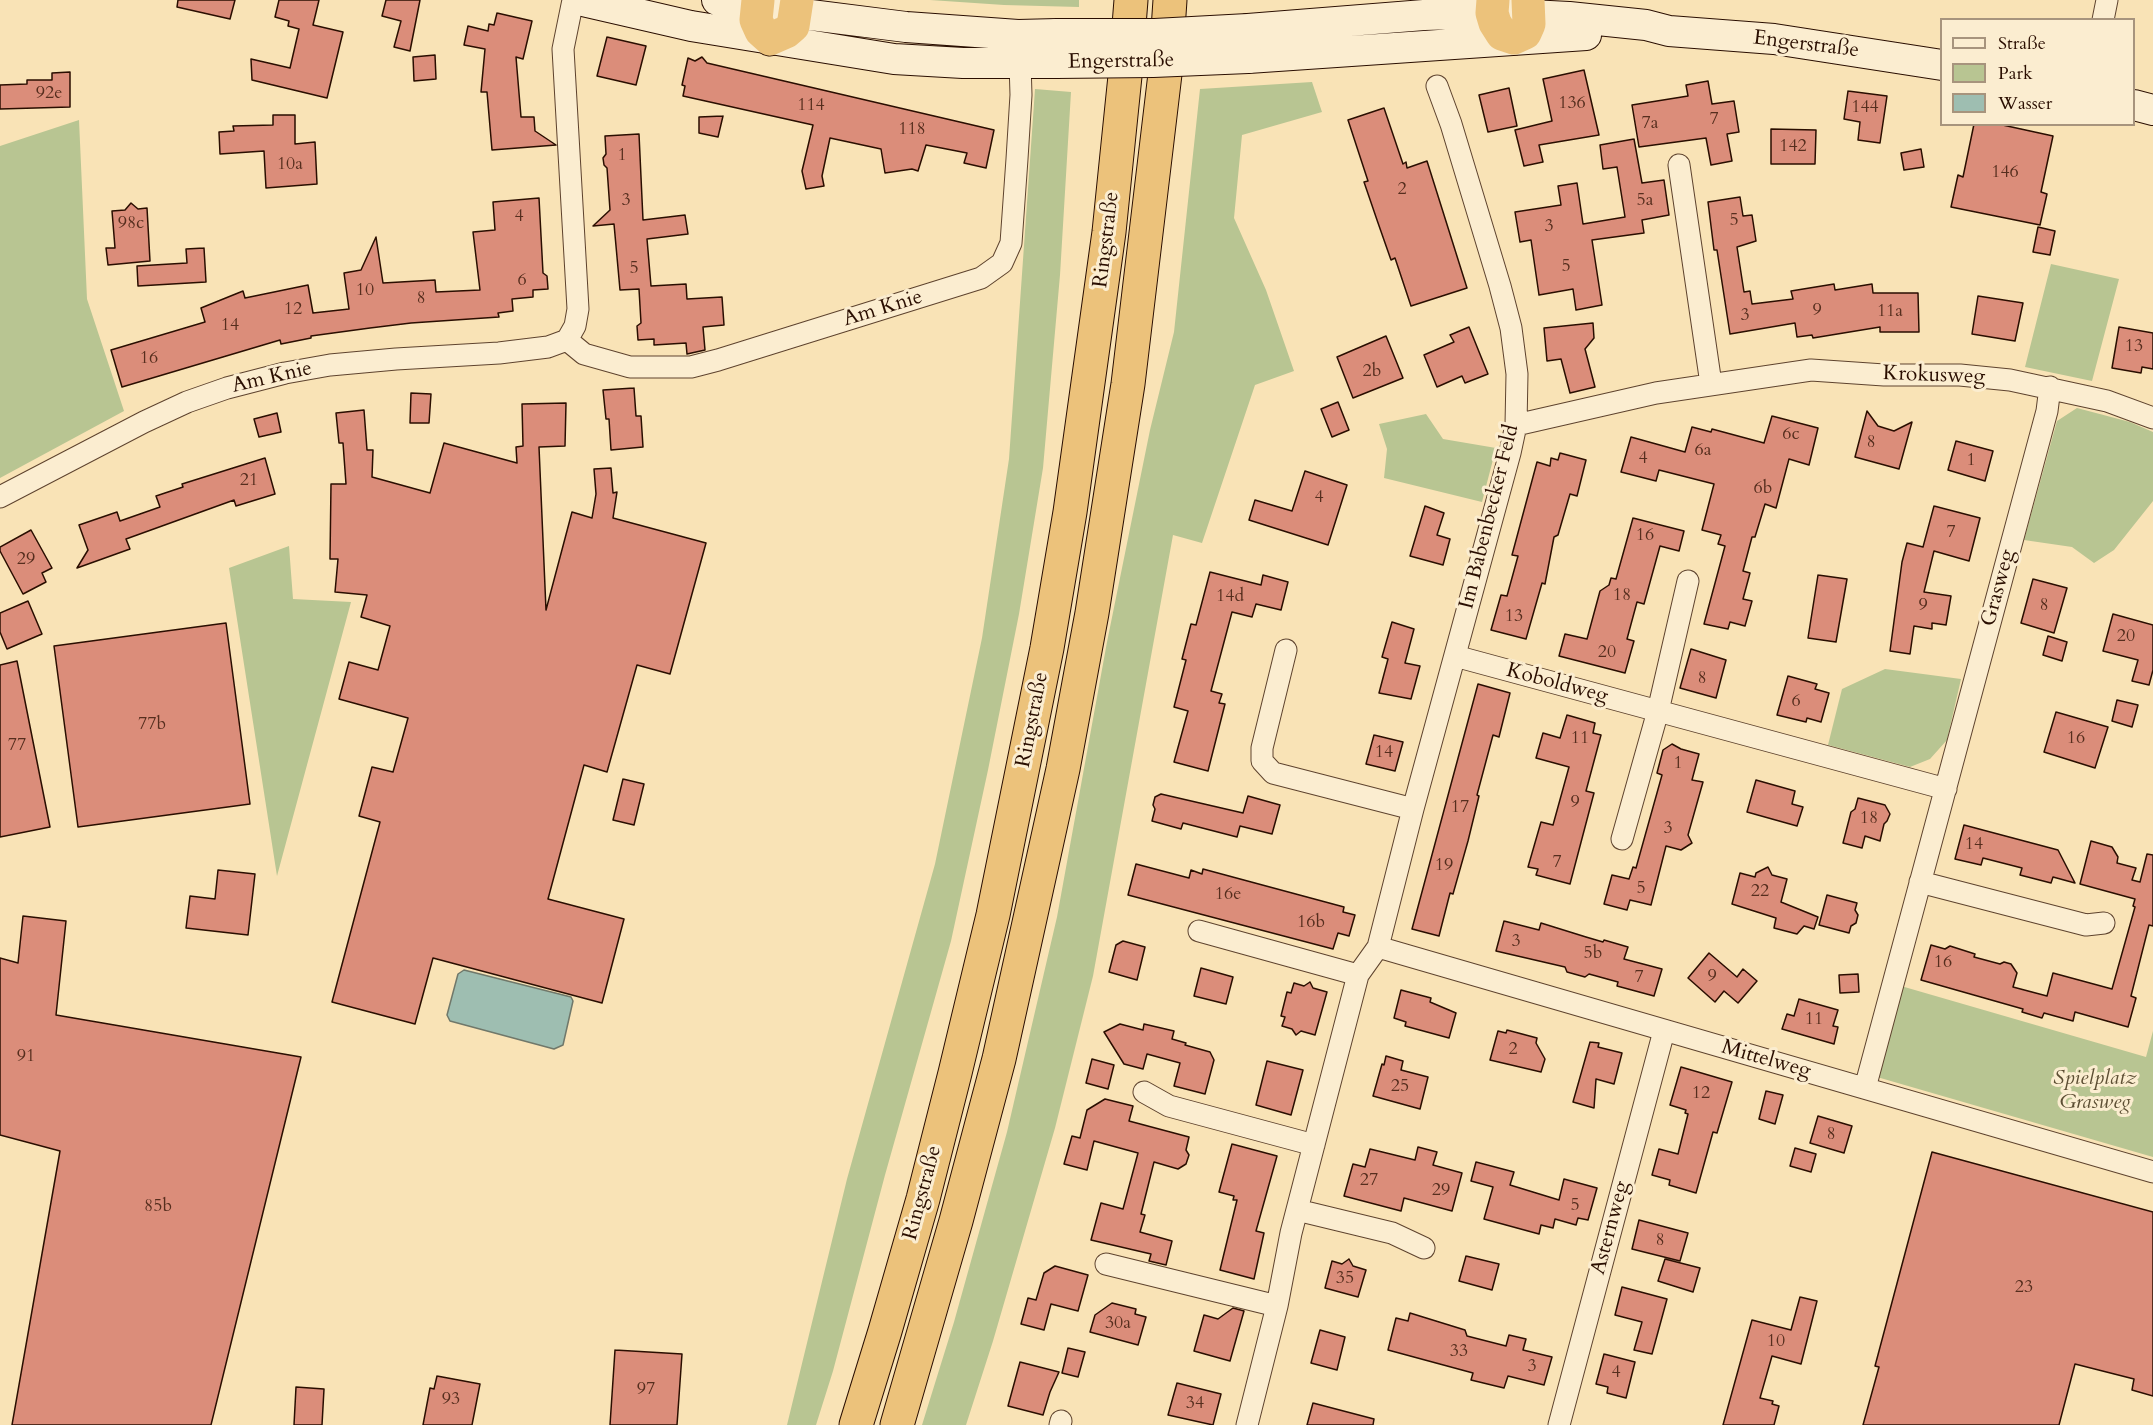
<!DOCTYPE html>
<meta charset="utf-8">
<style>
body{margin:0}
#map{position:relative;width:2153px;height:1425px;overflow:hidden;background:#f9e3b6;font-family:Cardo,serif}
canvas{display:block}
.legend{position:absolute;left:1940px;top:18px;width:195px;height:108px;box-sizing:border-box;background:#fbedd0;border:2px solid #a7947d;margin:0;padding:8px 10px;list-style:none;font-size:18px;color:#2a0e00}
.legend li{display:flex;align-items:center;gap:12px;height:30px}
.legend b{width:30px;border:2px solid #a7947d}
</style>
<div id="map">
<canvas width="2153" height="1425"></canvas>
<ul class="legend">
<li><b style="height:8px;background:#fbedd0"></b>Straße</li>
<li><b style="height:16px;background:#b8c592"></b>Park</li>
<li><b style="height:16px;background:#9ebeb1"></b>Wasser</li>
</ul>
</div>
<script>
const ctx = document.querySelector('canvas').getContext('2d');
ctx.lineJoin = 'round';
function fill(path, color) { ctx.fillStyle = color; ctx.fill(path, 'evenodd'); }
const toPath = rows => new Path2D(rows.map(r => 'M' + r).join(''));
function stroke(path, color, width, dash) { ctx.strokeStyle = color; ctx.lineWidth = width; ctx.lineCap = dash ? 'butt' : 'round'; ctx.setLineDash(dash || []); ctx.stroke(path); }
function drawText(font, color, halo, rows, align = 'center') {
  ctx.font = font + ' Cardo,serif'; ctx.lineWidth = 6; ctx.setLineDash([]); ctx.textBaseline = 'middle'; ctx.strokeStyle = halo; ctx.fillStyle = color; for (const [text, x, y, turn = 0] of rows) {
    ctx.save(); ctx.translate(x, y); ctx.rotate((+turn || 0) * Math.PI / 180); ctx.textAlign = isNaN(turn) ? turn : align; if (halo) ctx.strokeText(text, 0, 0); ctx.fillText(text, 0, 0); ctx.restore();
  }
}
fill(toPath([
 [930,0,1079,0,1079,7,1004,5],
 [1312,82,1322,112,1242,135,1234,218,1266,290,1294,371,1255,385,1202,543,1173,535,1093,976,1055,1128,993,1341,966,1425,922,1425,954,1322,1007,1132,1057,917,1107,642,1150,430,1174,332,1200,89],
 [1035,89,1071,92,1060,275,1043,468,1019,614,988,770,951,941,885,1175,833,1371,816,1425,787,1425,847,1179,935,864,982,638,1009,459],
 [79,120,87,299,124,411,0,478,0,146],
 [2051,264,2119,279,2092,381,2025,367],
 [2077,408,2130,422,2153,432,2153,501,2114,550,2094,563,2072,547,2024,540,2057,421],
 [1426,414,1443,439,1496,448,1482,502,1384,478,1387,449,1379,424],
 [289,546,293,599,351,602,277,876,229,568],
 [1885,669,1961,679,1947,740,1930,759,1910,767,1828,745,1842,689],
 [1901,986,2146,1057,2153,1031,2153,1157,1877,1077]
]), '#b8c592');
const water = toPath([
 [464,970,571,997,573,1001,563,1045,554,1049,450,1021,447,1015,458,974,464,970]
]);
fill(water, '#9ebeb1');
stroke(water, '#70786a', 1.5);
const building = toPath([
 [178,0,235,0,230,19,177,7,178,0],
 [279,0,319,0,313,25,343,32,327,98,252,80,251,59,290,68,299,29,288,26,289,21,275,17,279,0],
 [386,0,420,0,410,51,394,47,401,21,382,16,386,0],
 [497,13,532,21,523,59,516,57,521,117,534,117,535,131,556,145,492,150,487,92,481,92,485,49,464,45,468,26,488,31,489,24,494,25,497,13],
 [607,37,646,46,636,85,597,76,607,37],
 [435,55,436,79,414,81,413,57,435,55],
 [702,57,707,63,994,130,986,168,964,163,967,153,926,145,918,171,912,169,885,173,881,149,830,138,822,176,824,186,806,189,802,171,813,125,683,96,685,86,682,85,688,58,695,61,702,57],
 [1584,70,1599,135,1539,145,1543,162,1524,166,1515,130,1552,121,1543,79,1584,70],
 [70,72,70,107,0,109,0,85,27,84,27,80,52,80,52,73,70,72],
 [1708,81,1712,104,1734,101,1739,132,1727,134,1732,161,1711,165,1706,138,1639,147,1632,105,1688,96,1686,85,1708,81],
 [1509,88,1517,126,1488,132,1479,95,1509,88],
 [1848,91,1887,96,1880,143,1858,140,1860,122,1844,119,1848,91],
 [1384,108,1403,164,1406,162,1407,168,1427,161,1467,288,1411,306,1395,258,1391,260,1377,220,1364,182,1368,181,1348,120,1384,108],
 [273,115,295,115,295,144,315,142,317,184,266,188,264,151,220,154,219,132,234,131,233,126,273,125,273,115],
 [723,116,718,137,699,133,699,117,723,116],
 [1974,124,1998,124,2053,136,2041,192,2047,194,2040,225,1951,207,1958,175,1963,177,1974,124],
 [1771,129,1816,130,1815,164,1771,164,1771,129],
 [639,134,643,220,685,215,688,234,647,239,651,286,686,284,687,299,722,297,724,325,703,327,705,350,687,354,686,343,654,345,654,339,638,340,637,326,641,323,639,289,620,290,614,224,593,226,610,210,607,168,604,165,603,158,606,154,605,136,639,134],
 [1634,139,1642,183,1664,180,1669,215,1642,220,1644,233,1592,240,1602,305,1576,310,1573,289,1539,295,1531,240,1520,242,1515,212,1561,205,1558,186,1577,183,1583,224,1625,217,1617,167,1603,169,1600,145,1634,139],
 [1921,149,1924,167,1904,170,1901,153,1921,149],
 [1740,197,1743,216,1752,215,1756,241,1737,247,1744,292,1750,291,1752,304,1793,299,1791,291,1834,284,1835,290,1872,284,1873,293,1918,293,1919,332,1880,332,1880,327,1813,338,1812,335,1797,337,1795,323,1730,334,1717,250,1714,250,1708,202,1740,197],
 [539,198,543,273,547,276,548,289,533,290,533,297,512,299,513,311,498,313,499,317,411,323,370,328,311,336,311,338,281,344,280,340,122,387,111,350,205,322,201,308,243,291,245,298,308,285,313,313,349,309,344,273,361,270,376,237,383,283,435,280,436,292,480,290,473,232,495,230,493,202,539,198],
 [131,203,138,209,147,208,150,261,108,265,106,248,115,248,112,211,125,210,131,203],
 [2038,227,2055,231,2050,255,2033,252,2038,227],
 [204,248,206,282,138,286,137,266,187,263,186,249,204,248],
 [1978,296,2023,303,2015,341,1972,334,1978,296],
 [1593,323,1594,338,1585,349,1595,387,1570,393,1561,359,1547,361,1544,328,1593,323],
 [1469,327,1488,374,1465,383,1462,376,1437,387,1424,355,1454,342,1450,335,1469,327],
 [2119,327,2153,333,2153,369,2142,367,2141,373,2112,368,2119,327],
 [1386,336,1403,378,1353,398,1337,357,1386,336],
 [634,388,636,416,641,416,643,447,611,450,609,419,606,419,603,390,634,388],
 [411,393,431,394,429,423,410,423,411,393],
 [1338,402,1349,430,1332,437,1321,409,1338,402],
 [566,403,565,446,539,447,546,610,572,512,592,518,596,494,594,469,611,468,613,493,617,492,613,518,706,543,670,674,637,665,607,772,584,765,548,899,624,919,602,1003,433,958,415,1024,332,1002,380,822,359,816,372,767,393,772,408,718,339,699,349,662,378,670,390,626,361,617,367,595,335,592,338,559,330,559,331,484,346,484,343,443,339,443,336,413,364,410,367,450,373,450,372,477,430,493,444,443,517,463,516,447,523,446,522,404,566,403],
 [1867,411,1878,426,1894,431,1912,422,1899,469,1855,457,1867,411],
 [277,413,281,432,259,437,254,419,277,413],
 [1772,416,1818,428,1809,465,1789,459,1776,508,1765,504,1755,537,1752,537,1743,571,1750,573,1743,599,1752,601,1745,626,1730,622,1728,629,1704,624,1725,546,1718,544,1721,535,1702,530,1714,484,1659,470,1656,481,1621,472,1631,437,1685,452,1692,427,1711,432,1712,429,1764,443,1772,416],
 [1956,441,1993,451,1985,481,1948,470,1956,441],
 [1560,453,1586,460,1577,496,1570,494,1558,535,1554,537,1545,584,1542,583,1526,639,1491,630,1501,595,1507,596,1518,556,1512,555,1537,462,1550,466,1551,458,1558,460,1560,453],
 [265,458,275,494,236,506,234,500,126,539,130,549,77,568,88,550,79,525,117,512,120,521,160,507,156,496,183,487,182,484,265,458],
 [1305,471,1347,485,1328,545,1249,520,1255,500,1292,511,1305,471],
 [1425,506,1444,513,1437,535,1450,539,1443,565,1410,556,1425,506],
 [1934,506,1980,518,1969,561,1934,551,1924,592,1951,596,1946,625,1932,623,1932,629,1914,626,1910,654,1890,651,1902,562,1907,543,1923,547,1934,506],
 [1633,518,1684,531,1679,551,1660,546,1644,604,1637,602,1627,639,1634,641,1625,673,1559,656,1565,634,1587,639,1600,591,1609,585,1611,578,1616,579,1633,518],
 [31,530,52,568,42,573,46,582,23,594,0,551,0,547,31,530],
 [1210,572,1261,585,1263,575,1288,582,1281,610,1256,604,1252,617,1232,612,1211,691,1222,694,1219,703,1225,704,1208,771,1174,762,1188,711,1174,707,1186,660,1182,659,1191,624,1196,625,1210,572],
 [1818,575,1847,579,1836,642,1808,638,1818,575],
 [2033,579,2067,588,2054,633,2021,623,2033,579],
 [28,601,42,634,7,649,0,632,0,613,28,601],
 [2113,614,2153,625,2153,670,2149,685,2132,681,2138,660,2103,651,2113,614],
 [1392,622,1414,629,1405,663,1420,666,1411,699,1379,693,1388,659,1382,657,1392,622],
 [226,623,250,804,78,827,54,646,226,623],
 [2048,636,2067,642,2062,661,2043,655,2048,636],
 [1691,649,1726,660,1716,698,1680,688,1691,649],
 [17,661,50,827,0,837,0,665,17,661],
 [1788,676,1817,684,1815,689,1829,693,1821,722,1807,718,1806,722,1777,715,1788,676],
 [1478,684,1510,693,1499,737,1493,735,1477,795,1479,796,1468,841,1453,894,1450,893,1439,936,1412,929,1478,684],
 [2117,700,2138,705,2132,727,2112,721,2117,700],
 [2056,712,2108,727,2095,768,2044,752,2056,712],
 [1567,715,1595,723,1593,733,1601,735,1586,791,1594,793,1570,884,1536,875,1538,869,1528,867,1541,822,1553,825,1569,767,1536,758,1543,733,1560,738,1567,715],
 [1374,735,1403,742,1395,771,1366,764,1374,735],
 [1672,744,1681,749,1699,754,1692,780,1703,782,1688,835,1692,843,1681,850,1666,846,1651,905,1630,900,1627,910,1604,904,1612,875,1629,879,1633,867,1636,868,1662,775,1657,773,1663,750,1672,744],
 [623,779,644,784,634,825,613,820,623,779],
 [1756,780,1795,791,1792,804,1803,807,1797,826,1747,812,1756,780],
 [1161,794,1243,813,1248,796,1280,805,1272,834,1240,826,1237,837,1183,823,1181,829,1152,821,1155,809,1153,805,1155,797,1161,794],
 [1858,798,1885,805,1890,814,1887,821,1884,824,1880,841,1865,836,1862,848,1843,843,1851,812,1855,809,1858,798],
 [1964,825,2058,850,2075,883,2053,877,2051,883,2020,875,2022,868,1983,858,1981,865,1955,859,1964,825],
 [2091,841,2112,847,2118,857,2117,863,2136,868,2132,880,2140,882,2147,854,2153,855,2153,926,2149,925,2131,996,2136,998,2128,1027,2075,1012,2073,1021,2044,1013,2042,1018,2022,1012,2023,1009,1921,980,1931,945,1945,949,1950,946,1975,954,1974,957,2000,964,2004,962,2011,964,2017,973,2013,987,2047,996,2053,973,2112,989,2135,907,2133,906,2135,899,2080,884,2091,841],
 [1136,864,1189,878,1191,870,1202,874,1203,869,1344,907,1343,912,1355,915,1349,936,1338,933,1333,949,1128,895,1136,864],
 [1768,867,1772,875,1787,879,1781,902,1818,917,1814,929,1804,926,1797,934,1774,928,1776,918,1732,904,1740,873,1755,877,1756,873,1768,867],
 [218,870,255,874,248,935,186,928,190,896,215,899,218,870],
 [1827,895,1857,903,1855,910,1858,915,1856,923,1851,926,1849,933,1819,925,1827,895],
 [23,916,66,921,56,1015,301,1057,211,1425,12,1425,60,1151,0,1135,0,958,18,963,23,916],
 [1504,921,1539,930,1541,923,1586,937,1603,942,1604,940,1628,947,1624,959,1662,969,1654,996,1617,986,1618,982,1589,974,1585,977,1567,972,1565,967,1496,951,1504,921],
 [1123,941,1145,947,1137,980,1109,972,1116,945,1123,941],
 [1709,953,1737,977,1743,969,1757,981,1738,1003,1724,991,1715,1002,1688,978,1709,953],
 [1201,968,1233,977,1226,1004,1194,996,1201,968],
 [1858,974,1859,992,1840,993,1839,975,1858,974],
 [1310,982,1313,988,1327,992,1315,1035,1301,1031,1296,1035,1292,1029,1282,1026,1285,1017,1281,1016,1287,992,1291,993,1294,983,1304,986,1310,982],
 [1401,990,1431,998,1430,1002,1456,1013,1449,1038,1405,1026,1406,1022,1394,1018,1401,990],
 [1799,999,1838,1010,1833,1026,1838,1027,1834,1044,1782,1029,1787,1014,1794,1016,1799,999],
 [1120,1024,1143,1030,1144,1024,1174,1031,1172,1039,1186,1043,1185,1045,1210,1052,1214,1060,1205,1094,1174,1086,1180,1063,1147,1054,1143,1069,1124,1064,1104,1032,1120,1024],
 [1507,1030,1537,1038,1536,1043,1545,1059,1541,1072,1490,1060,1498,1031,1506,1033,1507,1030],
 [1590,1042,1599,1043,1598,1047,1622,1053,1614,1084,1596,1079,1594,1108,1573,1102,1590,1042],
 [1386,1056,1403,1061,1401,1070,1428,1077,1420,1109,1373,1096,1382,1064,1384,1065,1386,1056],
 [1092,1059,1114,1065,1108,1089,1086,1083,1092,1059],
 [1267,1061,1303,1070,1291,1115,1256,1105,1267,1061],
 [1681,1067,1732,1082,1717,1133,1713,1132,1696,1193,1669,1185,1670,1180,1652,1175,1659,1149,1678,1154,1688,1114,1685,1113,1686,1110,1670,1105,1681,1067],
 [1766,1091,1783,1095,1775,1124,1759,1119,1766,1091],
 [1105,1099,1133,1106,1129,1121,1189,1137,1186,1150,1189,1155,1186,1164,1178,1169,1154,1162,1141,1214,1145,1215,1140,1232,1172,1241,1166,1265,1149,1261,1151,1254,1091,1240,1101,1203,1123,1209,1138,1153,1094,1141,1087,1170,1064,1164,1072,1136,1080,1138,1087,1110,1105,1099],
 [1818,1116,1852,1126,1844,1153,1810,1143,1818,1116],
 [1232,1144,1277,1156,1256,1231,1264,1233,1254,1279,1220,1270,1237,1200,1233,1200,1234,1196,1219,1192,1232,1144],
 [1418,1147,1437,1152,1433,1165,1462,1173,1452,1211,1404,1198,1401,1211,1344,1196,1353,1164,1365,1167,1370,1149,1415,1160,1418,1147],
 [1795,1148,1816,1154,1811,1172,1790,1166,1795,1148],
 [1932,1152,2153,1212,2153,1396,2132,1390,2134,1379,2075,1364,2059,1425,1863,1425,1879,1367,1875,1366,1932,1152],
 [1476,1162,1514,1172,1510,1185,1559,1200,1564,1179,1597,1188,1588,1220,1578,1218,1576,1225,1555,1219,1553,1228,1541,1225,1539,1234,1484,1219,1493,1187,1471,1181,1476,1162],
 [1639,1220,1688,1233,1680,1261,1632,1249,1639,1220],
 [1466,1256,1499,1264,1492,1290,1459,1281,1466,1256],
 [1349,1259,1353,1266,1366,1270,1358,1297,1325,1288,1332,1261,1342,1264,1349,1259],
 [1665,1259,1700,1268,1693,1292,1658,1281,1665,1259],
 [1055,1266,1088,1275,1078,1311,1051,1304,1044,1330,1021,1324,1028,1298,1036,1300,1044,1273,1055,1266],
 [1622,1287,1667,1299,1652,1354,1634,1350,1642,1322,1615,1315,1622,1287],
 [1800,1297,1817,1301,1801,1364,1772,1356,1760,1398,1773,1401,1772,1404,1779,1406,1774,1425,1723,1425,1752,1320,1791,1330,1800,1297],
 [1112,1303,1136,1309,1135,1314,1146,1317,1138,1345,1090,1332,1095,1315,1112,1303],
 [1233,1308,1244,1311,1230,1361,1194,1351,1204,1315,1218,1319,1233,1308],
 [1410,1313,1465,1330,1467,1336,1506,1346,1509,1335,1526,1339,1523,1350,1552,1357,1544,1385,1508,1376,1504,1388,1471,1380,1473,1373,1388,1350,1396,1318,1408,1321,1410,1313],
 [1320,1330,1345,1337,1337,1370,1311,1363,1320,1330],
 [1068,1348,1085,1352,1078,1377,1062,1373,1068,1348],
 [615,1350,682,1354,677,1425,610,1425,615,1350],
 [1604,1354,1635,1362,1626,1398,1607,1393,1608,1387,1596,1384,1604,1354],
 [1020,1362,1059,1372,1050,1392,1043,1415,1008,1406,1020,1362],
 [437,1376,480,1384,472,1425,423,1425,430,1388,434,1389,437,1376],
 [1177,1383,1221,1394,1213,1425,1168,1415,1177,1383],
 [296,1387,324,1389,322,1425,294,1425,296,1387],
 [1313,1403,1374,1419,1373,1425,1307,1425,1313,1403]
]);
fill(building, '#db8d7a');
stroke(building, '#2a0e00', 1.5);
const street = toPath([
 [2103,20,2107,0],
 [1679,165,1711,384],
 [567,340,584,354,630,367,691,367,718,360,981,278,1002,263,1011,243,1017,159,1021,95,1020,63],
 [1516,425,1656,393,1811,370,1884,375,1960,375,2010,380,2107,401,2153,418],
 [0,497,144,422,187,402,227,388,285,373,330,365,396,359,499,353,548,347,567,340,575,326,578,309,563,49,573,0],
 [1286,650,1262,748,1262,761,1273,773,1413,809],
 [1455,656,1946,789],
 [1622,839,1658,711,1688,581],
 [1920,882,2086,925,2104,923],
 [1199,931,1358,975],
 [1378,947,2153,1172],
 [1865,1088,2047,411,2050,387],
 [1144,1092,1169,1106,1314,1145],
 [1297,1210,1392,1233,1424,1248],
 [1106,1264,1277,1306],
 [1060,1425,1061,1421],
 [1247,1425,1277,1306,1291,1233,1358,975,1378,947,1413,809,1510,453,1516,425,1517,374,1511,328,1500,286,1451,124,1437,86],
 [1559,1425,1664,1031]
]);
const secondary = toPath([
 [578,0,691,26,894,59,963,63,1056,63],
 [717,0,756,8,906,27,1018,35,1057,34],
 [1248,29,1424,15,1492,13,1569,17,1646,25,1669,31,1774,39,1942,65],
 [1248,58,1586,35],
 [2134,105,2153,110]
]);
const highway = toPath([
 [758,0,756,20,761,31,770,39,786,32,793,26,797,0],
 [1493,0,1492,13,1495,23,1502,34,1514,38,1525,33,1529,24,1528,0],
 [856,1425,885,1331,923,1199,955,1073,993,915,1047,648,1070,512,1109,232,1125,76,1131,0],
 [897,1425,956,1221,999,1059,1063,769,1092,613,1128,384,1165,74,1170,0]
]);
stroke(street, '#5e432e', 23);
stroke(secondary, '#2a0e00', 32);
stroke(highway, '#2a0e00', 35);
stroke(street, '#fbedd0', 21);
stroke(secondary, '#fbedd0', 30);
stroke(highway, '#ecc27b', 33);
const secondaryBridge = toPath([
 [1057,34,1155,34,1248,29],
 [1056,63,1153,62,1248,58]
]);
stroke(secondaryBridge, '#2a0e00', 32, []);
stroke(secondaryBridge, '#fbedd0', 30);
drawText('18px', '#562e1e', null, [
 ["92e",49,94],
 ["136",1572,104],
 ["114",811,106],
 ["144",1865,108],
 ["7",1714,120],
 ["7a",1650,124],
 ["118",912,130],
 ["142",1793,147],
 ["1",622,156],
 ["10a",290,165],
 ["146",2005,173],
 ["2",1402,190],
 ["3",626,201],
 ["5a",1645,201],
 ["4",519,217],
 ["5",1734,221],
 ["98c",131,224],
 ["3",1549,227],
 ["5",1566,267],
 ["5",634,269],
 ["6",522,281],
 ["10",365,291],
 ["8",421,299],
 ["12",293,310],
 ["9",1817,311],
 ["11a",1890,312],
 ["3",1745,316],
 ["14",230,326],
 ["13",2134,347],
 ["16",149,359],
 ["2b",1372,372],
 ["6c",1791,435],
 ["8",1871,443],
 ["6a",1703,451],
 ["4",1643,459],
 ["1",1971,461],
 ["21",249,481],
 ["6b",1763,489],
 ["4",1319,498],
 ["7",1951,533],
 ["16",1645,536],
 ["29",26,560],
 ["18",1622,596],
 ["14d",1230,597],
 ["9",1923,606],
 ["8",2044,606],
 ["13",1514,617],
 ["20",2126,637],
 ["20",1607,653],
 ["8",1702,679],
 ["6",1796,702],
 ["77b",152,725],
 ["11",1580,739],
 ["16",2076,739],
 ["77",17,746],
 ["14",1384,753],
 ["1",1678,764],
 ["9",1575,803],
 ["17",1460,808],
 ["18",1869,819],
 ["3",1668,829],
 ["14",1974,845],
 ["7",1557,863],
 ["19",1444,866],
 ["5",1641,889],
 ["22",1760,892],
 ["16e",1228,895],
 ["16b",1311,923],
 ["3",1516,942],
 ["5b",1593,954],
 ["16",1943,963],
 ["9",1712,977],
 ["7",1639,978],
 ["11",1814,1020],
 ["2",1513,1050],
 ["91",26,1057],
 ["25",1400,1087],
 ["12",1701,1094],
 ["8",1831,1135],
 ["27",1369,1181],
 ["29",1441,1191],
 ["5",1575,1206],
 ["85b",158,1207],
 ["8",1660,1241],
 ["35",1345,1279],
 ["23",2024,1288],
 ["30a",1118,1324],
 ["10",1776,1342],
 ["33",1459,1352],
 ["3",1532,1367],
 ["4",1616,1373],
 ["97",646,1390],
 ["93",451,1400],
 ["34",1195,1404]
]);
drawText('21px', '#2a0e00', '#fbedd0', [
 ["Engerstraße",1806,45,7],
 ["Engerstraße",1121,62,-1],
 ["Ringstraße",1107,240,-83],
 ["Am Knie",883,309,-17],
 ["Krokusweg",1934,376,2],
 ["Am Knie",272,378,-13],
 ["Im Babenbecker Feld",1490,517,-76],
 ["Grasweg",1999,588,-75],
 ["Koboldweg",1557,684,15],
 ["Ringstraße",1033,720,-79],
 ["Mittelweg",1766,1060,16],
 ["Ringstraße",923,1193,-75],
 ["Asternweg",1611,1228,-75]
]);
drawText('italic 21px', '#5c4e33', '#fbedd0', [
 ["Spielplatz",2095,1079],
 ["Grasweg",2095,1103]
]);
</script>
